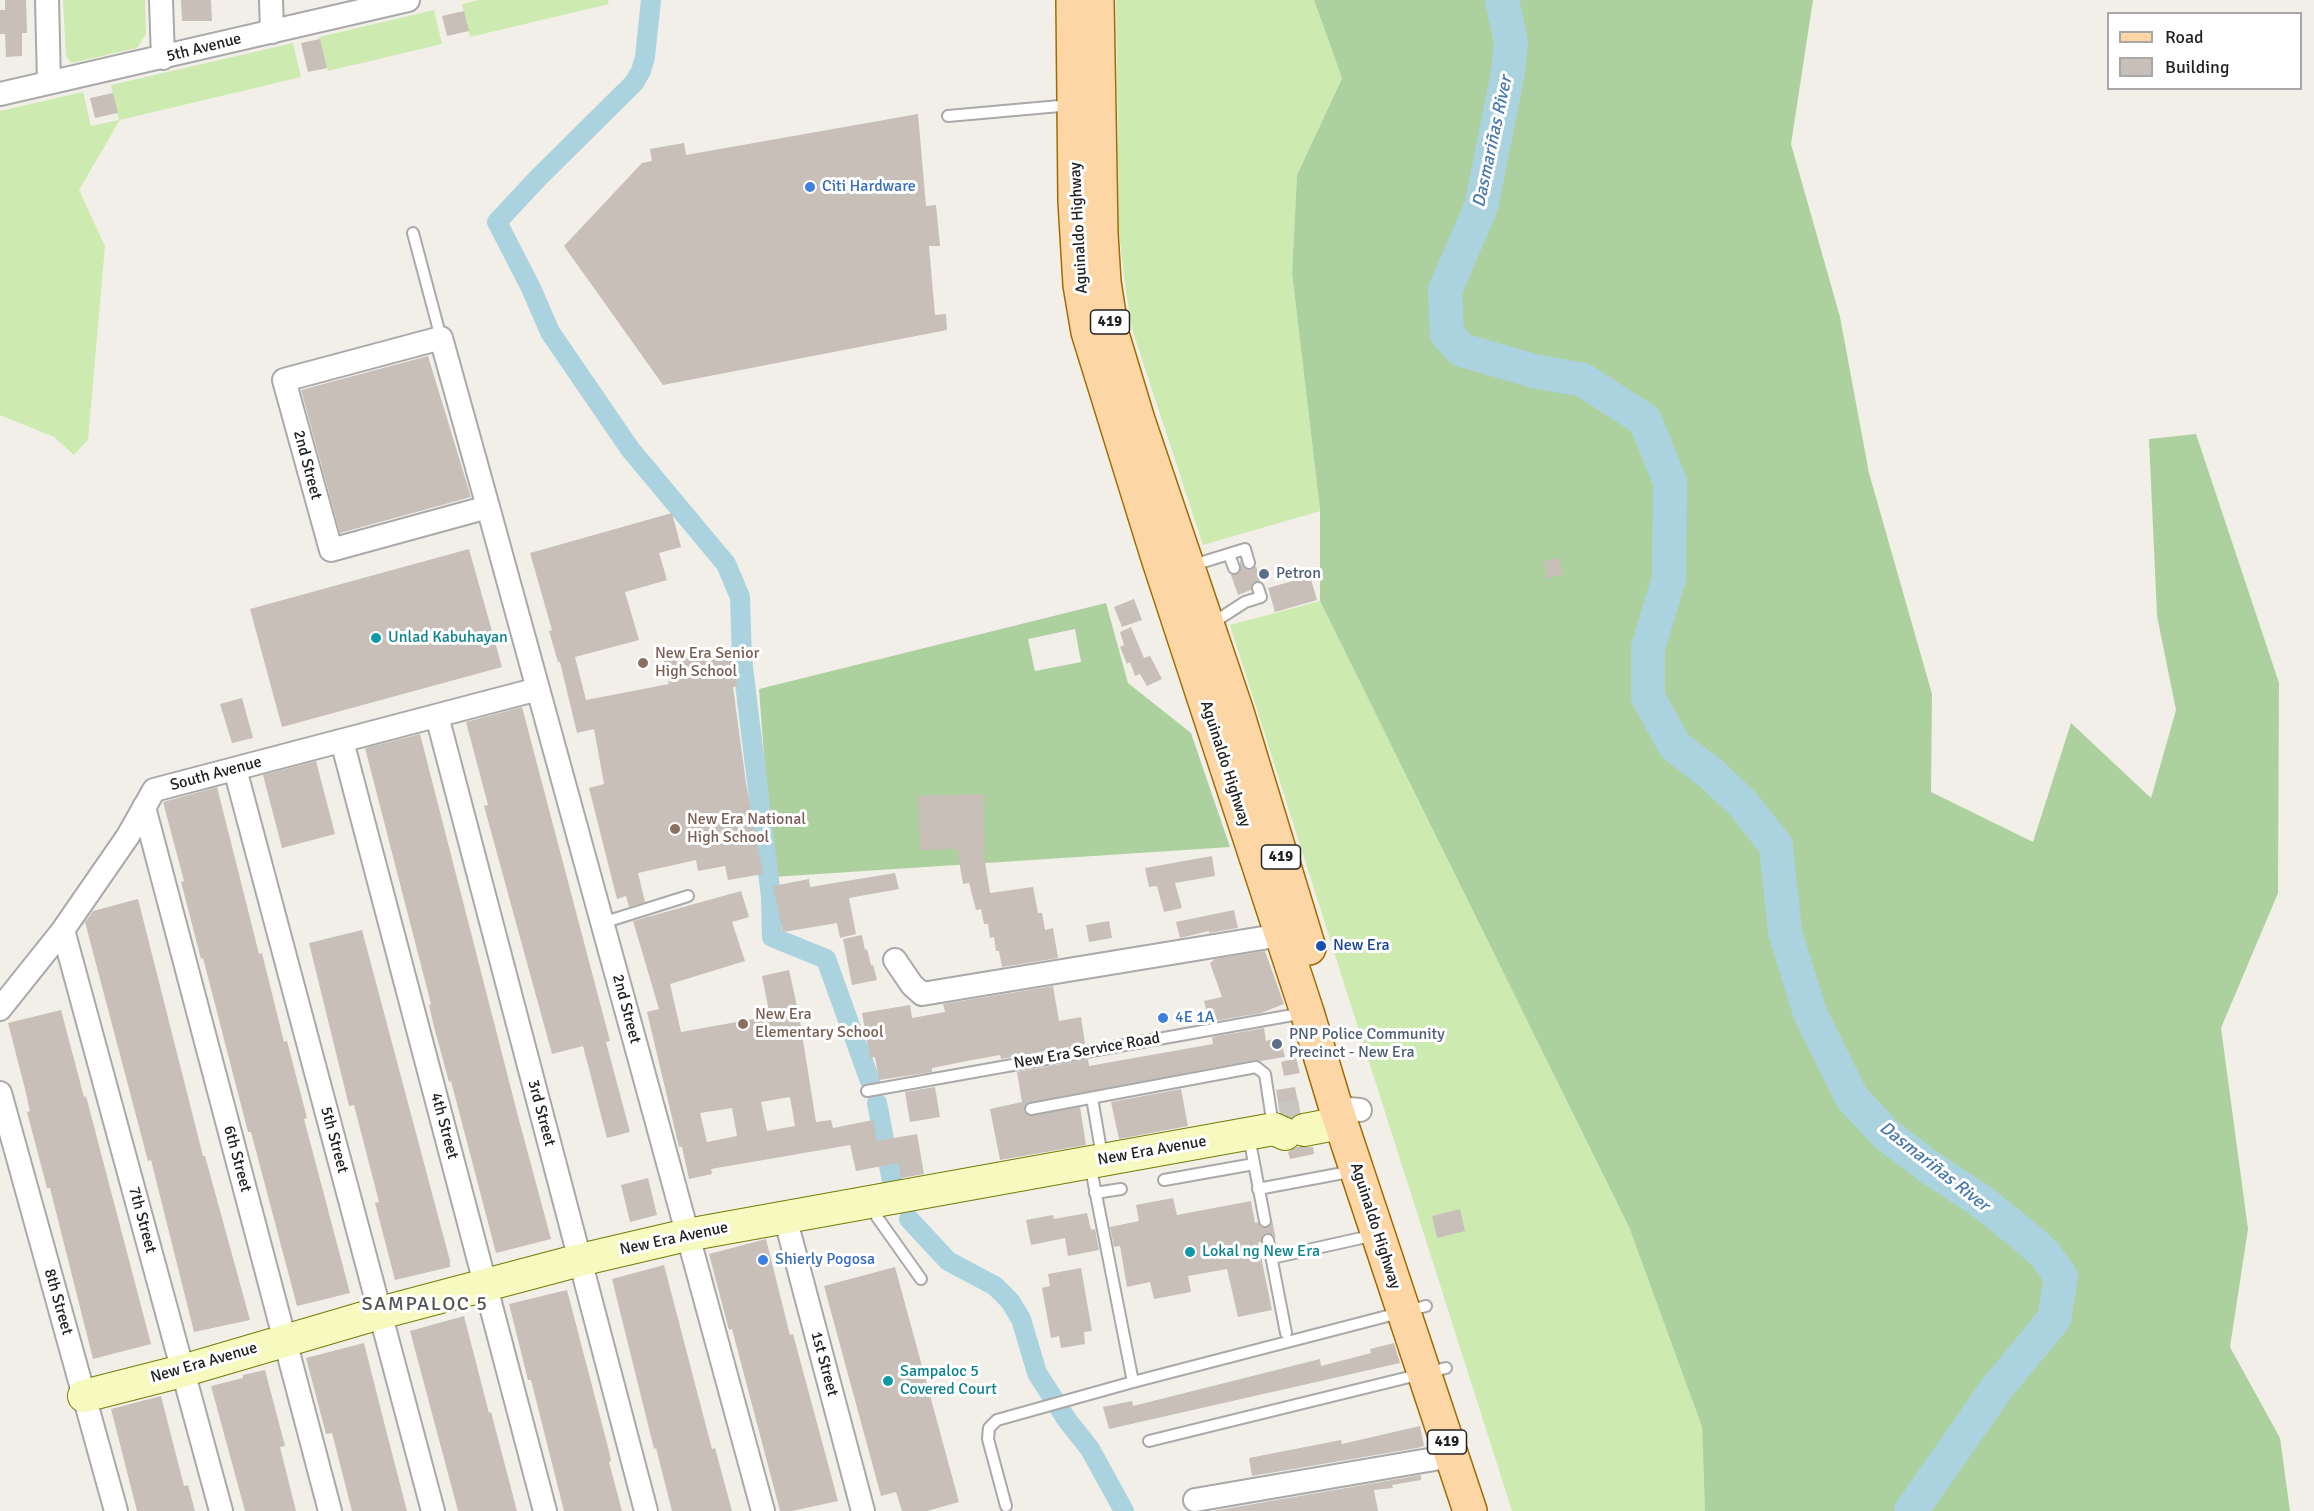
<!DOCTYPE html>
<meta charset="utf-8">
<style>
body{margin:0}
#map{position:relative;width:2314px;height:1511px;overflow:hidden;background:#f2efe9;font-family:Signika,sans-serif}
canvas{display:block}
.legend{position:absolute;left:2107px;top:12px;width:195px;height:78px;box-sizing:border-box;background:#fff;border:2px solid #a7a7a7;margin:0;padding:8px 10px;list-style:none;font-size:18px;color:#222}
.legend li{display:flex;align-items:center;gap:12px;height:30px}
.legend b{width:30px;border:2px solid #a7a7a7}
</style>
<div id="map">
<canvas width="2314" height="1511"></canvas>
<ul class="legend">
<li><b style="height:8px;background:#fcd6a4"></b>Road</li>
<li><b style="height:16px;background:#c7bfb8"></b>Building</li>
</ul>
</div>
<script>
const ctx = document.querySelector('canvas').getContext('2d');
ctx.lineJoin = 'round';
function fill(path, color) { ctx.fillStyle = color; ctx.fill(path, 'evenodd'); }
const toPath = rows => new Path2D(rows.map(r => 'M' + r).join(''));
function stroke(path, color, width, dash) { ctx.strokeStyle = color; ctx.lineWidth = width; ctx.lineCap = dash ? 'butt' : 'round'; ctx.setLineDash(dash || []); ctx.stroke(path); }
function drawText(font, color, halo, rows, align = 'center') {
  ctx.font = font + ' Signika,sans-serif'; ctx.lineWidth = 6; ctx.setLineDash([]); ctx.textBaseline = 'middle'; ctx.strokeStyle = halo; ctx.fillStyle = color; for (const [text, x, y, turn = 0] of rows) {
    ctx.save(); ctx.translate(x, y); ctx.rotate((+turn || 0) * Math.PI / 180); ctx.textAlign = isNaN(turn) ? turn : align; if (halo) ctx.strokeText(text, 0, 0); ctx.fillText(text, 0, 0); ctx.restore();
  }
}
fill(toPath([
 [63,0,145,0,146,34,137,48,71,63,66,56],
 [478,0,608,0,609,4,470,37,462,4],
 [1116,0,1314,0,1342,77,1297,175,1292,273,1320,511,1203,545,1132,329,1125,284,1119,232],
 [434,10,442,44,328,71,319,37],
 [293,43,301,77,120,120,79,190,105,246,88,440,74,455,54,437,0,415,0,111,83,92,91,126,119,120,111,85],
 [1320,601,1629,1227,1702,1427,1705,1511,1512,1511,1230,625]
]), '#cdebb0');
fill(toPath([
 [1314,0,1813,0,1791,144,1840,317,1869,473,1932,694,1931,792,2033,842,2071,723,2151,798,2176,710,2157,616,2149,439,2196,434,2279,683,2278,893,2221,1028,2248,1229,2230,1347,2280,1438,2290,1511,1705,1511,1702,1427,1629,1227,1320,601,1320,510,1292,273,1297,175,1342,78],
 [1106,603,1128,683,1191,733,1230,847,773,877,759,689],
 [1075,629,1081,662,1035,671,1028,639]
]), '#add19e');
stroke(toPath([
 [651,0,645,57,641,71,634,83,538,178,497,222,531,288,550,332,630,449,726,564,740,597,742,659,771,897,772,937,826,959,870,1081],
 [877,1103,893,1186],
 [909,1219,948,1261,995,1286,1010,1301,1021,1319,1037,1373,1067,1420,1090,1449,1124,1511]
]), '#aad3df', 20);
stroke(toPath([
 [1502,0,1511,42,1508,72,1481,207,1445,290,1447,334,1462,350,1534,371,1583,380,1645,420,1670,482,1669,578,1648,648,1648,697,1675,746,1714,776,1744,805,1776,846,1785,932,1810,1013,1852,1098,1887,1135,1929,1167,1981,1201,2027,1238,2045,1254,2061,1277,2054,1319,1997,1388,1911,1511]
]), '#aad3df', 34);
fill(toPath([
 [5,0,26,0,27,33,22,33,22,56,6,57,5,34,0,34,0,10,5,10],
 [181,0,211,0,212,21,182,21],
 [464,11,469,31,447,36,442,16],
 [320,39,327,68,308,72,301,43],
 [113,93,118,113,95,118,90,98],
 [918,114,926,206,936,205,940,246,929,246,935,315,946,314,947,330,663,385,564,246,642,163,652,161,650,149,684,143,686,155],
 [428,356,471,497,340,533,301,390],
 [672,513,681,547,659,553,667,580,625,592,639,640,575,657,586,700,669,684,663,657,698,651,700,658,733,653,738,686,733,687,746,783,763,874,728,880,725,866,698,871,696,860,638,873,645,902,629,907,626,896,617,899,589,788,604,784,594,729,577,733,560,662,558,662,549,631,552,630,530,553],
 [469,549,502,667,282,727,250,609],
 [1240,558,1242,566,1247,570,1252,570,1256,566,1260,581,1253,583,1251,590,1238,595,1231,575,1240,572],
 [1559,558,1563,575,1547,578,1543,561],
 [1310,576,1317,600,1275,612,1268,588],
 [1134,599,1142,620,1122,627,1114,607],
 [1131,627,1144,658,1150,656,1162,679,1147,686,1140,674,1135,676,1130,662,1127,664,1120,647,1124,645,1120,632],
 [242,698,253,738,232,743,220,704],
 [522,707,610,1041,606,1042,630,1132,607,1138,583,1046,552,1054,484,806,488,805,466,722],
 [420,734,519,1120,551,1239,496,1253,451,1081,449,1082,434,1027,429,1005,431,1004,365,748],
 [316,761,335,834,282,848,263,775],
 [217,787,259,954,262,953,284,1042,287,1041,307,1118,304,1119,350,1293,297,1306,251,1132,248,1132,203,958,201,959,181,882,184,881,163,802],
 [983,794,985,862,990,893,1033,887,1038,913,1042,913,1045,930,1053,928,1058,958,1002,967,999,951,996,951,994,937,990,938,988,924,984,924,981,909,976,910,969,883,963,884,957,849,920,850,918,796],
 [1212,856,1215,876,1175,883,1182,908,1164,912,1157,886,1149,887,1145,868],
 [895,873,899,889,849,898,856,934,840,938,837,923,783,932,773,886,809,879,810,887],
 [741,891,749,917,732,922,745,961,670,984,681,1032,770,1016,762,976,789,970,799,1015,816,1122,831,1120,833,1128,873,1120,877,1141,917,1134,924,1174,901,1178,898,1163,856,1171,850,1145,711,1169,712,1174,689,1179,682,1147,679,1147,647,1012,659,1009,633,921],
 [790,1097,795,1126,767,1131,761,1102],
 [732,1108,737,1136,707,1142,700,1113],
 [138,899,203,1156,205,1156,250,1320,194,1332,151,1160,148,1161,85,922,93,911],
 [1234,910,1238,928,1209,933,1209,931,1180,938,1176,922],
 [1109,921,1112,938,1089,942,1086,925],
 [362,930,450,1261,450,1267,395,1280,375,1203,379,1202,354,1105,349,1106,309,943],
 [862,935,865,950,867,949,871,965,873,965,877,980,852,985,843,939],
 [1265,951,1284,1004,1261,1013,1209,1022,1204,1001,1222,997,1210,963,1215,959],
 [1053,986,1059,1021,1081,1017,1085,1044,1001,1059,1000,1055,967,1061,932,1068,932,1072,879,1080,875,1057,870,1058,862,1013,910,1005,912,1018,945,1012,943,1004],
 [61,1010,84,1097,86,1096,151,1344,93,1359,50,1188,47,1188,27,1112,30,1111,25,1089,8,1023],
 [1264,1028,1266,1041,1280,1037,1285,1057,1260,1061,1255,1060,1027,1103,1024,1111,1029,1116,1080,1107,1086,1145,1000,1160,990,1109,1022,1102,1017,1072,1088,1059,1089,1066,1213,1044,1212,1037],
 [1296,1058,1300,1073,1284,1076,1281,1062],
 [935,1087,940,1117,910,1122,905,1092],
 [1295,1087,1300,1113,1292,1117,1280,1112,1276,1090],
 [1181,1089,1188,1126,1119,1139,1111,1102],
 [1297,1147,1313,1147,1314,1154,1290,1159,1288,1152],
 [648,1178,657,1215,630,1222,621,1185],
 [1173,1198,1177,1215,1251,1201,1255,1223,1258,1222,1260,1226,1266,1228,1270,1226,1272,1220,1276,1239,1273,1235,1267,1233,1263,1235,1261,1242,1258,1242,1272,1310,1238,1317,1227,1269,1188,1276,1191,1292,1154,1299,1150,1282,1127,1287,1120,1246,1114,1247,1110,1227,1139,1221,1136,1205],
 [1460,1209,1465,1231,1437,1238,1432,1216],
 [1087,1213,1091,1230,1095,1229,1099,1250,1068,1256,1065,1238,1031,1245,1026,1220,1053,1215,1054,1219],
 [766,1239,790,1335,793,1334,838,1501,792,1511,780,1511,732,1329,729,1330,709,1254],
 [664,1265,712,1449,715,1448,732,1511,672,1511,656,1448,654,1449,612,1279],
 [895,1267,959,1502,927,1511,902,1511,896,1492,881,1496,824,1286],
 [1081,1268,1092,1331,1084,1332,1085,1344,1061,1348,1059,1336,1051,1338,1042,1288,1050,1286,1048,1274],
 [567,1290,609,1451,611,1461,609,1462,622,1511,564,1511,531,1380,528,1380,509,1304],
 [464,1316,489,1413,491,1412,517,1511,458,1511,410,1331],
 [364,1343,387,1434,407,1511,352,1511,332,1433,326,1434,306,1358],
 [1394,1343,1400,1363,1109,1429,1103,1407,1132,1401,1133,1406,1320,1359,1321,1366,1371,1353,1370,1349],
 [265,1370,285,1446,280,1447,296,1511,245,1511,211,1386,243,1378,243,1375],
 [161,1396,184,1486,188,1485,195,1511,137,1511,111,1409],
 [1420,1426,1424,1446,1417,1448,1252,1476,1249,1458,1341,1440,1342,1444],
 [1421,1475,1421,1480,1392,1485,1393,1488,1374,1490,1378,1511,1213,1511]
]), '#c7bfb8');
stroke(toPath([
 [1281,1119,1301,1115]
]), '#c8c6c1', 32, [32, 16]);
const lane = toPath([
 [948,116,1071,105],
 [413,233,441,338],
 [1229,554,1234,568],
 [1191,561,1203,562,1245,549,1249,563],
 [1211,624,1245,602,1261,597,1258,588],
 [602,923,688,896],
 [867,1091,1304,1013],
 [1092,1098,1102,1156],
 [1031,1109,1256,1067,1265,1074,1273,1126],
 [1249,1137,1265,1221],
 [1090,1164,1133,1382],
 [1164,1180,1254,1164],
 [1258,1189,1354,1171],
 [1095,1193,1121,1189],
 [874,1204,877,1217,921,1279],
 [1268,1240,1286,1333],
 [1272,1258,1375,1235],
 [1149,1441,1446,1368],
 [1006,1506,988,1439,989,1428,997,1420,1133,1382,1426,1306]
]);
const street = toPath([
 [47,0,49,82],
 [161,0,163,58],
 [271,0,272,32],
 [0,94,408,0],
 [488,507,331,550,284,380,441,338,488,507,635,1042,658,1126,763,1511],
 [437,716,646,1511],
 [342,741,545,1511],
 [235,769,433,1511],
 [144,807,330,1511],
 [63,930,221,1511],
 [895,960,912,985,922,994,1281,935],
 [0,1009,63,930,128,836,154,790,538,689],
 [0,1093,116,1511],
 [1336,1108,1360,1110],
 [785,1217,863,1511],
 [1195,1500,1452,1456]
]);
const secondary = toPath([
 [1304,1130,1341,1123],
 [84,1396,182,1371,380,1313,580,1260,687,1235,1274,1129,1285,1134]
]);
const primary = toPath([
 [1073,0,1075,201,1080,285,1088,332,1158,558,1307,1012,1336,1108,1470,1511],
 [1097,0,1101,234,1104,282,1112,334,1138,420,1237,712,1309,948]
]);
stroke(lane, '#a9a9a9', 14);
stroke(street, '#a9a9a9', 26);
stroke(secondary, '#707d05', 34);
stroke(primary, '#a06b00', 36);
stroke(lane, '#fff', 10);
stroke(street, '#fff', 22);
stroke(secondary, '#f7fabf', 32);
stroke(primary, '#fcd6a4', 33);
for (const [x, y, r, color] of [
 [810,187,6,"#3f7fe0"],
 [1264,574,6,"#5c6f8a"],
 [376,638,6,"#0f9aa8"],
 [643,663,6,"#8d6e63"],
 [675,829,6,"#8d6e63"],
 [1321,946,6,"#1a4fb4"],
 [1163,1018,6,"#3f7fe0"],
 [743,1024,6,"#8d6e63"],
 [1277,1044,6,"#5c6f8a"],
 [1190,1252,6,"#0f9aa8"],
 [763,1260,6,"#3f7fe0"],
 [888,1381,6,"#0f9aa8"]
]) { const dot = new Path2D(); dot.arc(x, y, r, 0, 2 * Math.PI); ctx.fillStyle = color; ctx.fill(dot); stroke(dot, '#fff', 2); }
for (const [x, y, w] of [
 [1110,322,39],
 [1281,857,39],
 [1447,1442,39]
]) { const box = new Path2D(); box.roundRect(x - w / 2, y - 12, w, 24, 4.5); ctx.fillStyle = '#fff'; ctx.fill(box); stroke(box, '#222', 1.5); }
drawText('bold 15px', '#222', null, [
 ["419",1110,322],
 ["419",1281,857],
 ["419",1447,1442]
]);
drawText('16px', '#222', '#fff', [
 ["5th Avenue",204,48,-14],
 ["Aguinaldo Highway",1079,228,-93],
 ["2nd Street",307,465,75],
 ["Aguinaldo Highway",1225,764,72],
 ["South Avenue",216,774,-15],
 ["2nd Street",626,1009,75],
 ["New Era Service Road",1087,1051,-10],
 ["3rd Street",541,1113,75],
 ["4th Street",444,1126,75],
 ["5th Street",334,1140,75],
 ["New Era Avenue",1152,1151,-10],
 ["6th Street",237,1159,75],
 ["7th Street",142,1220,75],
 ["Aguinaldo Highway",1375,1226,72],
 ["New Era Avenue",674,1239,-12],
 ["8th Street",58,1302,74],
 ["New Era Avenue",204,1363,-16],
 ["1st Street",824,1364,75]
]);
drawText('16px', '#366cbe', '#fff', [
 ["Citi Hardware",822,187],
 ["4E 1A",1175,1018],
 ["Shierly Pogosa",775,1260]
], 'left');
drawText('16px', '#4e5e75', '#fff', [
 ["Petron",1276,574],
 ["PNP Police Community",1289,1035],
 ["Precinct - New Era",1289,1053]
], 'left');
drawText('16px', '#0d838f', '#fff', [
 ["Unlad Kabuhayan",388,638],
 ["Lokal ng New Era",1202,1252],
 ["Sampaloc 5",900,1372],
 ["Covered Court",900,1390]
], 'left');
drawText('16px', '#785e54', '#fff', [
 ["New Era Senior",655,654],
 ["High School",655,672],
 ["New Era National",687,820],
 ["High School",687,838],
 ["New Era",755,1015],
 ["Elementary School",755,1033]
], 'left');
drawText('16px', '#164399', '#fff', [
 ["New Era",1333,946]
], 'left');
drawText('italic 18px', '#4a7aab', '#fff', [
 ["Dasmariñas River",1493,142,-78],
 ["Dasmariñas River",1934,1167,38]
]);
ctx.letterSpacing = '1.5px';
drawText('20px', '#555', '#fff', [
 ["SAMPALOC 5",425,1305]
]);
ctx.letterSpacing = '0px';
</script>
